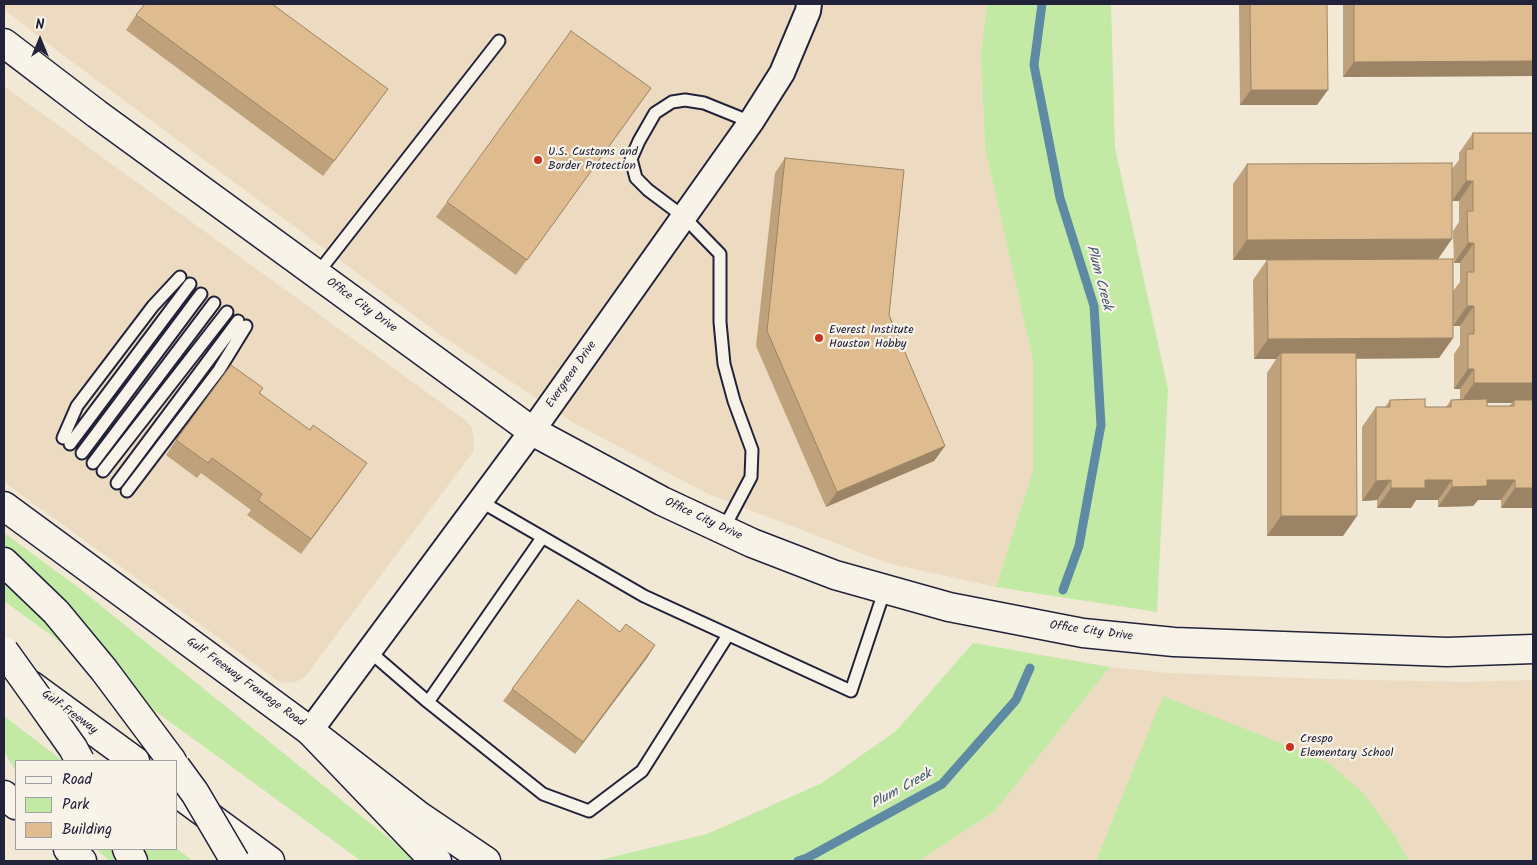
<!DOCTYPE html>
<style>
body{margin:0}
#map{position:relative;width:1537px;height:865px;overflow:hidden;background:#f2e8d6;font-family:Kalam,sans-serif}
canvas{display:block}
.frame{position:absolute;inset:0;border:5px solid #22223b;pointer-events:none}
.legend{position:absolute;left:15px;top:760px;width:162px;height:90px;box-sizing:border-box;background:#f7f3e8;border:1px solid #a29fa3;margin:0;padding:6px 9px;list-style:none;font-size:15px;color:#22223b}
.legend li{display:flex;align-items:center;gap:10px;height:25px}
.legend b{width:25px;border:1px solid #a29fa3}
.north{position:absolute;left:15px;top:15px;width:50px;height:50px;-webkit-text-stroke:4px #f7f3e8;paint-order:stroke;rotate:0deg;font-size:14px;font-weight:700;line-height:20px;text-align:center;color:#22223b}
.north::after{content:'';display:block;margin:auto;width:18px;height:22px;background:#22223b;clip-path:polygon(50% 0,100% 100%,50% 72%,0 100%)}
</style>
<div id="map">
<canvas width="1537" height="865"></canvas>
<div class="frame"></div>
<ul class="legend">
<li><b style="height:6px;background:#f7f3e8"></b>Road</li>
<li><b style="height:14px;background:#c2eaa5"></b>Park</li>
<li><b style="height:14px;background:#debc90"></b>Building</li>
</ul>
<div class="north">N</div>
</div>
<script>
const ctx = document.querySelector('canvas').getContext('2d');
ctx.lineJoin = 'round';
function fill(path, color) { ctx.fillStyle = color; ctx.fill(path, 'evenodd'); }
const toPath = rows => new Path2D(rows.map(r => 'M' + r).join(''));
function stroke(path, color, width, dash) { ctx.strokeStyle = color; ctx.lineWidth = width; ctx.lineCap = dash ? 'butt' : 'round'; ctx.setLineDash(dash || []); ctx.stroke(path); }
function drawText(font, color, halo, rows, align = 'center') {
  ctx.font = font + ' Kalam,sans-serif'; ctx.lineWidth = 4.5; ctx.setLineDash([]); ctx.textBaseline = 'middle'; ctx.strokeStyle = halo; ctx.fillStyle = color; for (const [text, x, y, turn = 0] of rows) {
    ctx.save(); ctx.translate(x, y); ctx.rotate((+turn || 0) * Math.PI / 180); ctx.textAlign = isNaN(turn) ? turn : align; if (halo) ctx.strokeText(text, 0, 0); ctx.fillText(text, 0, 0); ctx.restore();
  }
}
fill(toPath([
 [4,4,987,4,981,54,985,148,1033,361,1033,470,996,587,887,563,706,493,574,423,442,336,56,50,4,9],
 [4,86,465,420,472,428,474,439,473,452,304,678,295,682,285,683,278,681,4,482],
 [1110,667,1169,673,1325,679,1465,682,1533,680,1533,861,919,861,995,811]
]), '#ecdbc1');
fill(toPath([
 [987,4,1111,4,1115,148,1168,389,1157,612,996,587,1033,470,1033,361,985,148,981,54],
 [4,533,79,588,417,861,361,861,4,601],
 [973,643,1110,667,995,811,919,861,596,861,707,834,822,783,896,731],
 [1163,696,1328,762,1363,793,1395,836,1409,861,1096,861],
 [4,716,63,761,16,761,16,772,4,751],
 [176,848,193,861,110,861,96,849]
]), '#c2eaa5');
stroke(toPath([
 [1042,4,1034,65,1060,198,1094,306,1101,425,1079,546,1063,590],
 [798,861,807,858,942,784,1016,700,1030,668]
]), '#5f8aa3', 9);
const lane = toPath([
 [317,274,499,41],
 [63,438,77,406,153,306,180,277],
 [70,444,190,284],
 [82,453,201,294],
 [93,463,214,303],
 [103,471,227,312],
 [117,483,238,321],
 [127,491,219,370,246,326],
 [480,501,644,596,851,691,885,589],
 [723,530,751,477,752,450,734,401,724,364,720,322,720,254,684,217,648,190,636,178,631,159,639,141,655,113,672,102,685,100,704,103,751,122],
 [369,651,428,702,542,538],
 [428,702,543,794,589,811,642,771,728,635]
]);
const street = toPath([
 [310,731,532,431,751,122,782,73,808,11,809,4]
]);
const secondary = toPath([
 [4,43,97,114,532,431,662,501,752,543,835,575,949,607,1083,633,1174,642,1447,652,1533,649],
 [4,506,310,731,418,815,486,861]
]);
const highway = toPath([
 [4,562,56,612,104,670,172,761],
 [31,685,135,761],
 [310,731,425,851,437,861],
 [176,792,270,861],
 [4,795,16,805],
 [68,849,82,861],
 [127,849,133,861]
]);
stroke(lane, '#22223b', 15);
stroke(street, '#22223b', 28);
stroke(secondary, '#22223b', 31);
stroke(highway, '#22223b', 31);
stroke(lane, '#f7f3e8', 11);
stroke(street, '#f7f3e8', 24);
stroke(secondary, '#f7f3e8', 28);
stroke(highway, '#f7f3e8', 28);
const highwayBridge = toPath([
 [4,651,37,697,73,748,80,761],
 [176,767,195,793,235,861]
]);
stroke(highwayBridge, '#22223b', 31, []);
stroke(highwayBridge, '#f7f3e8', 28);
fill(toPath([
 [1239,4,1327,4,1317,105,1240,105],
 [1343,4,1533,4,1533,76,1343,77],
 [136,15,377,104,323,176,126,30],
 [651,88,516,275,436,217,447,202],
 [1473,133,1533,508,1501,508,1501,500,1478,500,1473,506,1438,507,1438,500,1416,500,1411,508,1377,508,1377,500,1362,501,1362,427,1376,407,1385,407,1390,400,1425,407,1446,407,1451,400,1460,399,1460,389,1454,389,1454,354,1460,345,1460,326,1453,326,1453,338,1439,358,1356,359,1343,536,1267,536,1267,373,1276,359,1254,359,1253,280,1267,260,1453,291,1460,282,1460,263,1454,263,1453,231,1459,222,1459,201,1452,201,1452,169,1459,160,1459,153],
 [1487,403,1512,403,1509,406,1487,406],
 [785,158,889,315,945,446,934,461,826,507,756,346,775,173],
 [1247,164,1438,259,1233,260,1233,184],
 [260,393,356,479,301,554,247,515,251,510,201,473,197,478,166,455,176,440],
 [620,632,655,645,575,754,503,701,512,689]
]), '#bfa27c');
fill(toPath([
 [1533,61,1533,76,1343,77,1354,62],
 [388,89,377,104,323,176,334,161],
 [1251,90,1328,90,1317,105,1240,105],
 [1466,181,1473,181,1459,201,1452,201],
 [1452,239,1438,259,1233,260,1247,240],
 [1468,243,1474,243,1460,263,1454,263],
 [1467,306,1474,306,1460,326,1453,326],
 [1453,338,1439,358,1281,359,1281,353,1276,359,1254,359,1268,339],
 [1468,369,1474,369,1460,389,1454,389],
 [1474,383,1533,383,1533,403,1514,400,1512,403,1460,403],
 [945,446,934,461,826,507,837,492],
 [1391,480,1377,500,1362,501,1376,481],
 [1425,480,1452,480,1438,500,1416,500,1411,508,1377,508,1391,488],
 [1487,480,1515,480,1501,500,1478,500,1473,506,1438,507,1452,487],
 [1515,488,1533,488,1533,508,1501,508],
 [1281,516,1357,516,1343,536,1267,536],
 [655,645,647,658,575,754,583,742]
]), '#9b8465');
const building = toPath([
 [145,4,272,4,388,89,334,161,136,15,145,4],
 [1250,4,1327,4,1328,90,1251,90,1250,4],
 [1354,4,1533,4,1533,61,1354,62,1354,4],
 [571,31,651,88,527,260,447,202,571,31],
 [1473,133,1533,133,1533,383,1474,383,1474,369,1468,369,1468,334,1474,334,1474,306,1467,306,1467,272,1474,272,1474,243,1468,243,1467,211,1473,211,1473,181,1466,181,1466,149,1473,149,1473,133],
 [785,158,904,170,889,315,945,446,837,492,767,331,785,158],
 [1452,163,1452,239,1247,240,1247,164,1452,163],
 [1453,259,1453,338,1268,339,1267,260,1453,259],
 [1281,353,1356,353,1357,516,1281,516,1281,353],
 [231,365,263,388,259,393,310,430,313,425,367,463,311,539,258,500,262,494,212,458,208,463,176,440,231,365],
 [1425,399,1425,407,1451,407,1451,400,1487,399,1487,406,1514,406,1514,400,1533,400,1533,488,1515,488,1515,480,1487,480,1487,486,1452,487,1452,480,1425,480,1425,488,1391,488,1391,480,1376,481,1376,407,1390,407,1390,400,1425,399],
 [578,600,620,632,626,624,655,645,583,742,512,689,578,600]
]);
fill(building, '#debc90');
stroke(building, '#9b8465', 1);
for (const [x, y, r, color] of [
 [538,160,5,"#c8321e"],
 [819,338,5,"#c8321e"],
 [1290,747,5,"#c8321e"]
]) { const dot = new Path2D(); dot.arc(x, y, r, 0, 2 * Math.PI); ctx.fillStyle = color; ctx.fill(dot); stroke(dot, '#f7f3e8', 2); }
drawText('12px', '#22223b', '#f7f3e8', [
 ["U.S. Customs and",548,153],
 ["Border Protection",548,167],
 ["Everest Institute",829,331],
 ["Houston Hobby",829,345],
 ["Crespo",1300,740],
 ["Elementary School",1300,754]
], 'left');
drawText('12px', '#22223b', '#f7f3e8', [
 ["Office City Drive",361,306,36],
 ["Evergreen Drive",572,375,-55],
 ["Office City Drive",703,520,25],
 ["Office City Drive",1091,632,8],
 ["Gulf Freeway Frontage Road",245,683,36],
 ["Gulf Freeway",69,713,36]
]);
drawText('italic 14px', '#40566f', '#f7f3e8', [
 ["Plum Creek",1098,278,75],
 ["Plum Creek",902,790,-29]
]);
</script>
